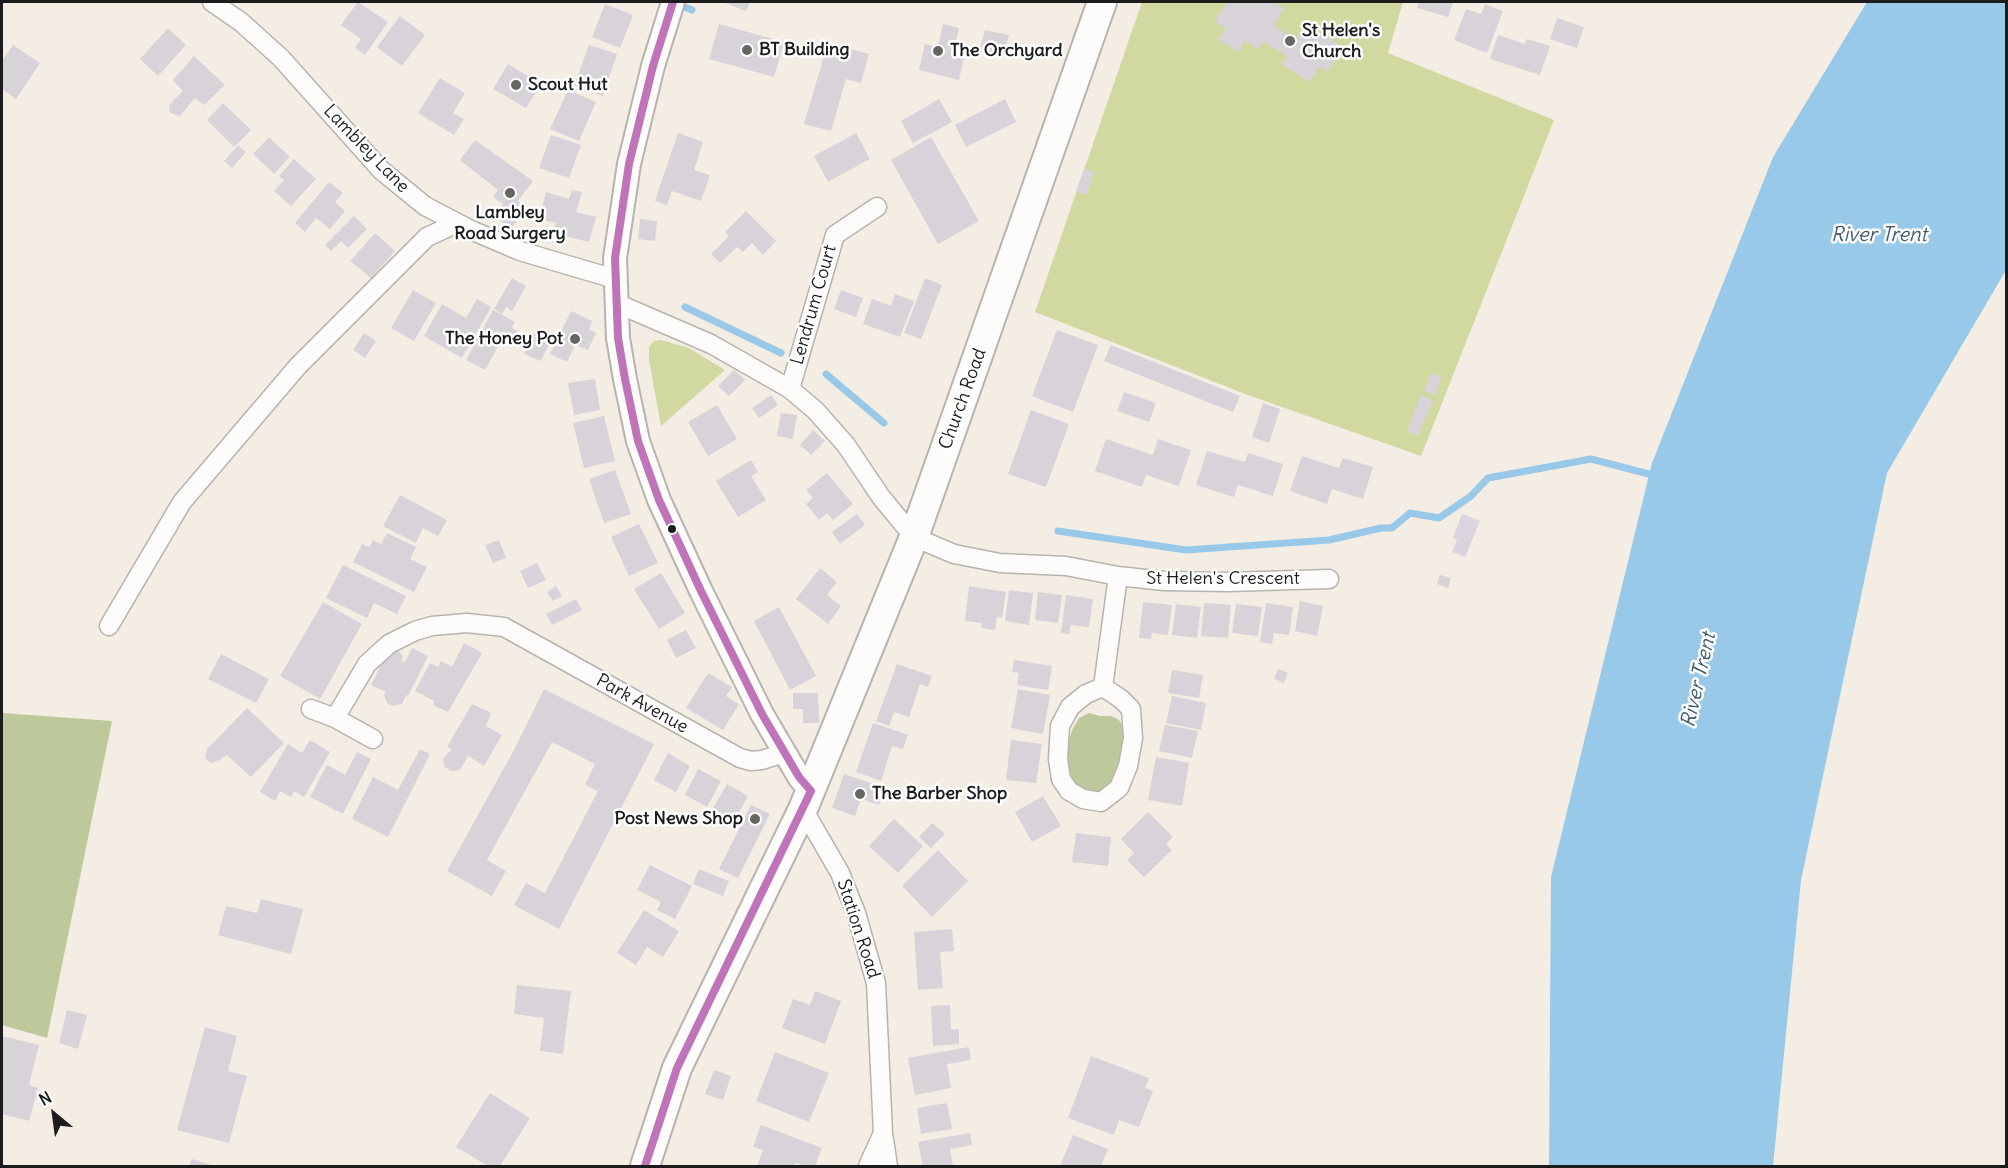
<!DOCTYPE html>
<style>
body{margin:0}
#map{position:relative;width:2008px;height:1168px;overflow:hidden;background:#f3ede4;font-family:Delius,sans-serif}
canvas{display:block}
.frame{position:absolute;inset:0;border:3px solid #1c1c1c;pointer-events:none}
.north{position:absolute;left:24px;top:1084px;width:60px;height:60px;-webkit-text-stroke:4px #fff;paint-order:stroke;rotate:331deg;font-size:16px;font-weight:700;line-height:24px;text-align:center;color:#1c1c1c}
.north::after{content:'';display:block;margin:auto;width:21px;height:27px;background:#1c1c1c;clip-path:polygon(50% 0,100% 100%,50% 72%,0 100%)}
</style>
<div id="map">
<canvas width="2008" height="1168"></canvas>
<div class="frame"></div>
<div class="north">N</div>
</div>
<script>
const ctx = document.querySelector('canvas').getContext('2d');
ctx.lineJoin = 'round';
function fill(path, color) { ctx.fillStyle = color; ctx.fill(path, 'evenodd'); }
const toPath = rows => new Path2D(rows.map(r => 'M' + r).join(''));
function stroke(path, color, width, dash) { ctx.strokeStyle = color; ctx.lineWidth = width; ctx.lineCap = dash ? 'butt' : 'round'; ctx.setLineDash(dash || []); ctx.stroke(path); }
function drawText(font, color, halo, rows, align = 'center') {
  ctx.font = font + ' Delius,sans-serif'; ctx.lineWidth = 5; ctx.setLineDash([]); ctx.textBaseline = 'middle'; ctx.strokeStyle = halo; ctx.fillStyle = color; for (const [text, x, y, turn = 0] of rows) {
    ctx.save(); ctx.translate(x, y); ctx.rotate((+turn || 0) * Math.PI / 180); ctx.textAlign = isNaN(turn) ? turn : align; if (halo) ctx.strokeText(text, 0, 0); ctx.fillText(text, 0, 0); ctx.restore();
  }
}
fill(toPath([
 [1462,514,1480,521,1465,557,1452,552,1457,540,1453,538]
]), '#dad4de');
fill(toPath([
 [1142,2,1403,2,1388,53,1554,120,1421,456,1248,395,1035,312],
 [661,340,689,348,725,370,661,426,649,360,649,347,654,341]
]), '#d1d8a0');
fill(toPath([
 [2,713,112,721,47,1038,2,1025],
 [1089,713,1100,716,1111,716,1119,720,1125,731,1119,774,1098,792,1076,788,1070,772,1067,745,1073,728,1079,718]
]), '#bdc99a');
fill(toPath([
 [1867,2,2006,2,2006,270,1887,473,1801,880,1773,1166,1549,1166,1551,877,1652,463,1773,157]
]), '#99c9e8');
stroke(toPath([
 [675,3,692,10],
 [685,307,781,353],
 [826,374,884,423],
 [1058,531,1186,550,1329,540,1381,528,1392,528,1410,513,1439,518,1471,496,1488,478,1591,459,1649,474,1656,474]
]), '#99c9e8', 7);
fill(toPath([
 [358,2,388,22,365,55,355,48,361,39,341,25],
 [723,2,750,2,746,11],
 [1227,2,1273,2,1284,8,1274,26,1296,40,1305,24,1343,47,1328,72,1320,66,1310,82,1282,65,1287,56,1263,42,1259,49,1245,41,1239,52,1219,40,1226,28,1215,22],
 [1419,2,1453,2,1448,17,1417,8],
 [605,4,633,15,620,48,592,37],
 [1485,4,1503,11,1487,53,1454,40,1466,9,1481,14],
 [400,16,425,35,402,66,377,47],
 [1557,18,1584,27,1577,48,1550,39],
 [719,24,784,42,774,77,709,59],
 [943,24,959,28,953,54,964,57,959,80,919,70,925,44,938,47],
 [168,28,186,45,158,76,140,59],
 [985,30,1009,35,1003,58,979,52],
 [1498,35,1525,44,1527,39,1550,46,1540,75,1490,59],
 [828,43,869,54,861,83,846,79,831,131,804,124],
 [13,45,40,63,16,99,2,89,2,61],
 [589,45,617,54,603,96,574,86],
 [194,56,225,85,204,105,195,98,180,116,170,113,169,105,183,91,173,80],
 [508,64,541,84,526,108,493,89],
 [440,78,465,93,453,113,464,119,454,135,418,113],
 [568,90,596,102,579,141,550,129],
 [939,99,952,122,913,143,901,121],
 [1005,99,1016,122,966,147,955,125],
 [223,103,251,130,234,147,207,120],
 [678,133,703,142,694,170,710,175,701,201,672,191,667,205,655,201],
 [856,133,870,159,828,182,814,156],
 [551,135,581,145,569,178,539,168],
 [269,137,290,157,274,174,253,154],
 [931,137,979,221,938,244,891,160],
 [475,140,533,181,518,201,527,207,511,229,494,216,503,204,493,197,498,190,460,160],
 [238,145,246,152,232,168,224,161],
 [294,159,316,179,291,206,274,191,284,180,279,176],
 [1084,169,1094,172,1087,195,1076,191],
 [329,182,343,193,335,202,345,211,330,229,316,218,305,232,295,223],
 [572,190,582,192,576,212,596,217,589,242,553,233,556,223,539,219,546,192,569,199],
 [746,211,776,241,763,255,752,243,743,252,737,247,720,263,711,254,729,236,725,232],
 [354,216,367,229,348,248,341,241,331,251,325,245],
 [640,219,657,221,655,241,638,239],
 [375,233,395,251,371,278,350,261],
 [512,278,526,286,512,311,506,307,502,314,494,309],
 [925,278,942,285,921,339,904,333],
 [413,290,436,303,414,341,391,328],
 [841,290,863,298,856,317,834,309],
 [895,294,914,301,900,337,863,324,872,299,891,306],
 [477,299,491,307,462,358,424,336,442,304,466,318],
 [493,310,515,322,512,328,519,332,512,347,501,341,485,370,466,360],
 [571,311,592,321,589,329,596,333,588,350,575,345,567,362,550,354],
 [535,330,552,338,541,361,524,354],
 [1057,330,1098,345,1073,412,1032,396],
 [364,333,376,341,365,358,353,350],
 [1111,345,1240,396,1233,412,1104,361],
 [734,370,745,380,729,396,718,386],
 [1431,373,1442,377,1435,395,1424,391],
 [595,379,600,410,574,415,568,383],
 [1124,392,1156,403,1149,422,1117,411],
 [771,395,778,405,759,418,752,408],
 [1421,395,1433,400,1418,436,1407,431],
 [1263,403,1280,409,1269,443,1252,437],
 [717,405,737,439,708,456,688,422],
 [1031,410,1069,424,1046,487,1008,474],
 [781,413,797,415,793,439,777,436],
 [604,416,615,461,584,468,573,423],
 [813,430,825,441,811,455,800,445],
 [1106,439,1153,455,1158,439,1191,450,1179,486,1146,475,1142,487,1095,471],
 [1207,451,1245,462,1248,453,1283,464,1273,496,1238,485,1234,497,1196,485],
 [1302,456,1339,468,1343,458,1373,467,1363,499,1332,489,1327,504,1290,491],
 [751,460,758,472,751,476,766,500,738,517,716,481],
 [615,470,631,514,604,523,589,479],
 [827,473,853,504,833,520,827,513,819,520,806,504,813,498,806,490],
 [400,495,447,520,438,536,423,528,416,543,383,526],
 [857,514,865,525,840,544,832,532],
 [639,524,658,563,629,576,611,537],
 [387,533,416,547,410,559,427,567,414,592,353,562,362,544,369,547,373,540,381,544],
 [1462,538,1470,542,1466,554,1457,551],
 [499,540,506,558,493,563,485,545],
 [537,563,546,580,528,588,520,571],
 [343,565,406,596,397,614,374,603,367,618,326,598],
 [820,568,837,582,827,595,841,606,828,624,796,599],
 [661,573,685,613,659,629,634,589],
 [1440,575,1451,578,1448,588,1437,584],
 [556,586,562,596,553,601,547,592],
 [969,586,1006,592,1002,618,997,617,995,630,981,628,982,623,965,621],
 [1009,590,1033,593,1029,625,1005,621],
 [1038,592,1062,595,1058,623,1035,620],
 [1066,595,1093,599,1089,627,1071,625,1069,634,1061,633],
 [576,599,582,610,552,625,546,614],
 [1300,601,1323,606,1317,636,1295,631],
 [323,602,362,624,320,699,280,676],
 [1143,602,1172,605,1168,635,1152,633,1151,639,1139,638],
 [1204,603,1231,605,1228,638,1201,636],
 [1266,603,1293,607,1289,635,1274,633,1272,644,1260,642],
 [1176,604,1201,607,1197,638,1172,635],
 [1236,604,1262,607,1258,636,1232,633],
 [779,607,816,676,790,690,754,621],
 [686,630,696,648,676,658,667,640],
 [464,643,482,653,448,712,433,705,434,701,415,691,430,663,438,667,441,661,452,667],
 [412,648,428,656,408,696,406,695,402,704,393,706,387,703,384,695,386,692,371,685,387,653,396,650,401,653,403,657,401,661,405,662],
 [221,654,269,679,256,703,208,679],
 [1014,660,1052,666,1048,690,1017,685,1019,673,1012,672],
 [897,664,932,676,928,687,920,684,909,717,894,712,889,726,876,721],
 [1278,669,1288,673,1284,683,1274,679],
 [1172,670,1203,675,1199,698,1168,693],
 [708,673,732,687,726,696,739,704,723,730,686,708],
 [544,689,654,744,559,929,514,905,526,883,545,893,598,791,585,785,595,764,552,742,487,860,506,871,492,896,447,871,515,748],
 [1018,689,1050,695,1043,734,1011,728],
 [793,693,818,693,819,723,803,723,803,709,793,709],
 [1172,696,1206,703,1201,730,1166,723],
 [472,704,491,713,486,726,502,735,484,766,468,756,460,770,451,771,444,766,443,759,452,749,447,747],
 [247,708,284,743,251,777,227,755,220,760,211,763,205,758,207,749],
 [873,723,908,735,903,749,892,746,881,781,856,772],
 [1165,725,1198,731,1192,758,1159,751],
 [310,740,330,752,304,797,294,791,291,797,280,791,275,801,260,792,288,744,302,753],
 [1011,740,1042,744,1036,783,1006,780],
 [420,749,430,754,388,837,352,819,373,777,398,790],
 [357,752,371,759,343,814,310,797,327,765,345,775],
 [668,753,690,766,676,792,654,780],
 [1156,757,1189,763,1182,806,1148,800],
 [698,769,721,781,707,807,685,795],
 [844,774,885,788,879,805,861,799,855,816,832,808],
 [727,784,748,796,734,822,712,810],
 [1043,796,1061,826,1032,842,1015,812],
 [751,805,770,814,738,878,719,869],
 [1148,812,1173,837,1166,844,1172,850,1144,877,1127,860,1134,853,1121,839],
 [894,819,923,846,898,873,869,846],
 [932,823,945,834,931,848,919,837],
 [1076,833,1111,837,1108,866,1072,862],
 [938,850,968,881,932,917,902,886],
 [650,865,692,886,675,919,657,910,661,902,637,890],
 [699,869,729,881,723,896,693,884],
 [261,899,303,909,291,954,218,935,226,906,257,913],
 [644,910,679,931,663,957,647,947,636,965,617,953],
 [952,929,954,951,940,952,943,988,918,990,914,932],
 [517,985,571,991,563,1054,540,1051,544,1018,514,1014],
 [815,991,841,1001,825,1044,782,1028,793,999,810,1005],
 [950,1005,951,1030,959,1029,959,1044,933,1046,931,1006],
 [67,1010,87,1015,78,1049,59,1043],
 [205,1027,237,1036,228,1071,247,1076,229,1143,177,1130],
 [2,1036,39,1045,29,1085,38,1088,29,1121,2,1114],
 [969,1047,971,1060,947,1064,951,1088,915,1095,908,1058],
 [775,1052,829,1073,809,1122,756,1101],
 [1091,1056,1149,1078,1145,1088,1153,1091,1139,1127,1119,1120,1114,1135,1068,1118],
 [714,1070,731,1076,723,1100,705,1094],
 [490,1093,530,1118,500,1166,488,1166,456,1147],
 [947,1103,952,1129,921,1134,917,1108],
 [761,1125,822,1148,815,1166,806,1166,796,1163,795,1166,757,1166,763,1150,753,1147],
 [970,1133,972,1145,950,1149,953,1166,923,1166,918,1142],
 [1073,1135,1108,1149,1101,1166,1060,1166],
 [192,1159,215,1166,189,1166]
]), '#d8d3d8');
const minor = toPath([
 [212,2,241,22,281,58,381,170,425,206,471,230,520,251,615,279],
 [616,303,711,344,790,389,815,410,846,445,881,497,914,537,954,554,1000,563,1066,566,1118,576,1164,581,1228,582,1329,579],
 [790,389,835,235,877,207],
 [109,626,182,502,298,366,427,237,457,223],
 [1103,687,1086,694,1070,707,1060,726,1058,759,1061,779,1069,791,1083,799,1101,802,1119,788,1128,766,1133,738,1131,709,1121,699,1103,687,1118,576],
 [311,709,335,718],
 [373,739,335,718,367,664,389,644,415,631,432,626,467,623,504,627,740,758,751,761,762,760,784,753],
 [803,809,840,873,856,913,876,983,883,1133,888,1166],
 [868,1166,883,1133]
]);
const tertiary = toPath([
 [673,2,653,66,629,164,615,258,618,338,625,379,638,441,659,500,701,591,762,714,799,777,811,791]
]);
const primary = toPath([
 [645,1166,677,1068,803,809,914,537,1102,2]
]);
stroke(minor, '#b7b3ae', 21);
stroke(tertiary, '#b7b3ae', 26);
stroke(primary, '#b7b3ae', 32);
stroke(minor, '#fdfcfb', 18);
stroke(tertiary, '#fdfcfb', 22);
stroke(primary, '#fdfcfb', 28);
stroke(toPath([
 [645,1166,677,1068,811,791,799,777,762,714,701,591,659,500,638,441,625,379,618,338,615,258,629,164,653,66,673,2]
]), '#bf73b8', 8);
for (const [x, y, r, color] of [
 [1290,41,6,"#676562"],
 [747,50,6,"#676562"],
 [938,51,6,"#676562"],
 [516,85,6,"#676562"],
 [510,193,6,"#676562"],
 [575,339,6,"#676562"],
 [672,529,5,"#1c1c1c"],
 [860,794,6,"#676562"],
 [755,819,6,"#676562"]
]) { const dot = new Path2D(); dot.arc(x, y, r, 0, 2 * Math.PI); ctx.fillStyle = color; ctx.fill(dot); stroke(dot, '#fff', 2); }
drawText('bold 18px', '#1c1c1c', '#fff', [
 ["St Helen's",1302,31],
 ["Church",1302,52],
 ["BT Building",759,50],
 ["The Orchyard",950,51],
 ["Scout Hut",528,85],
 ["Lambley",510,213,"center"],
 ["Road Surgery",510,234,"center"],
 ["The Honey Pot",563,339,"right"],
 ["The Barber Shop",872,794],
 ["Post News Shop",743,819,"right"]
], 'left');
drawText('18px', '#1c1c1c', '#fff', [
 ["Lambley Lane",366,149,46],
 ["Lendrum Court",814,305,-74],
 ["Church Road",963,399,-70],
 ["St Helen's Crescent",1223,579],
 ["Park Avenue",642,704,29],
 ["Station Road",858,929,72]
]);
drawText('italic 20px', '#3f5b6e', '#fff', [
 ["River Trent",1879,235],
 ["River Trent",1699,680,-77]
]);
</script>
